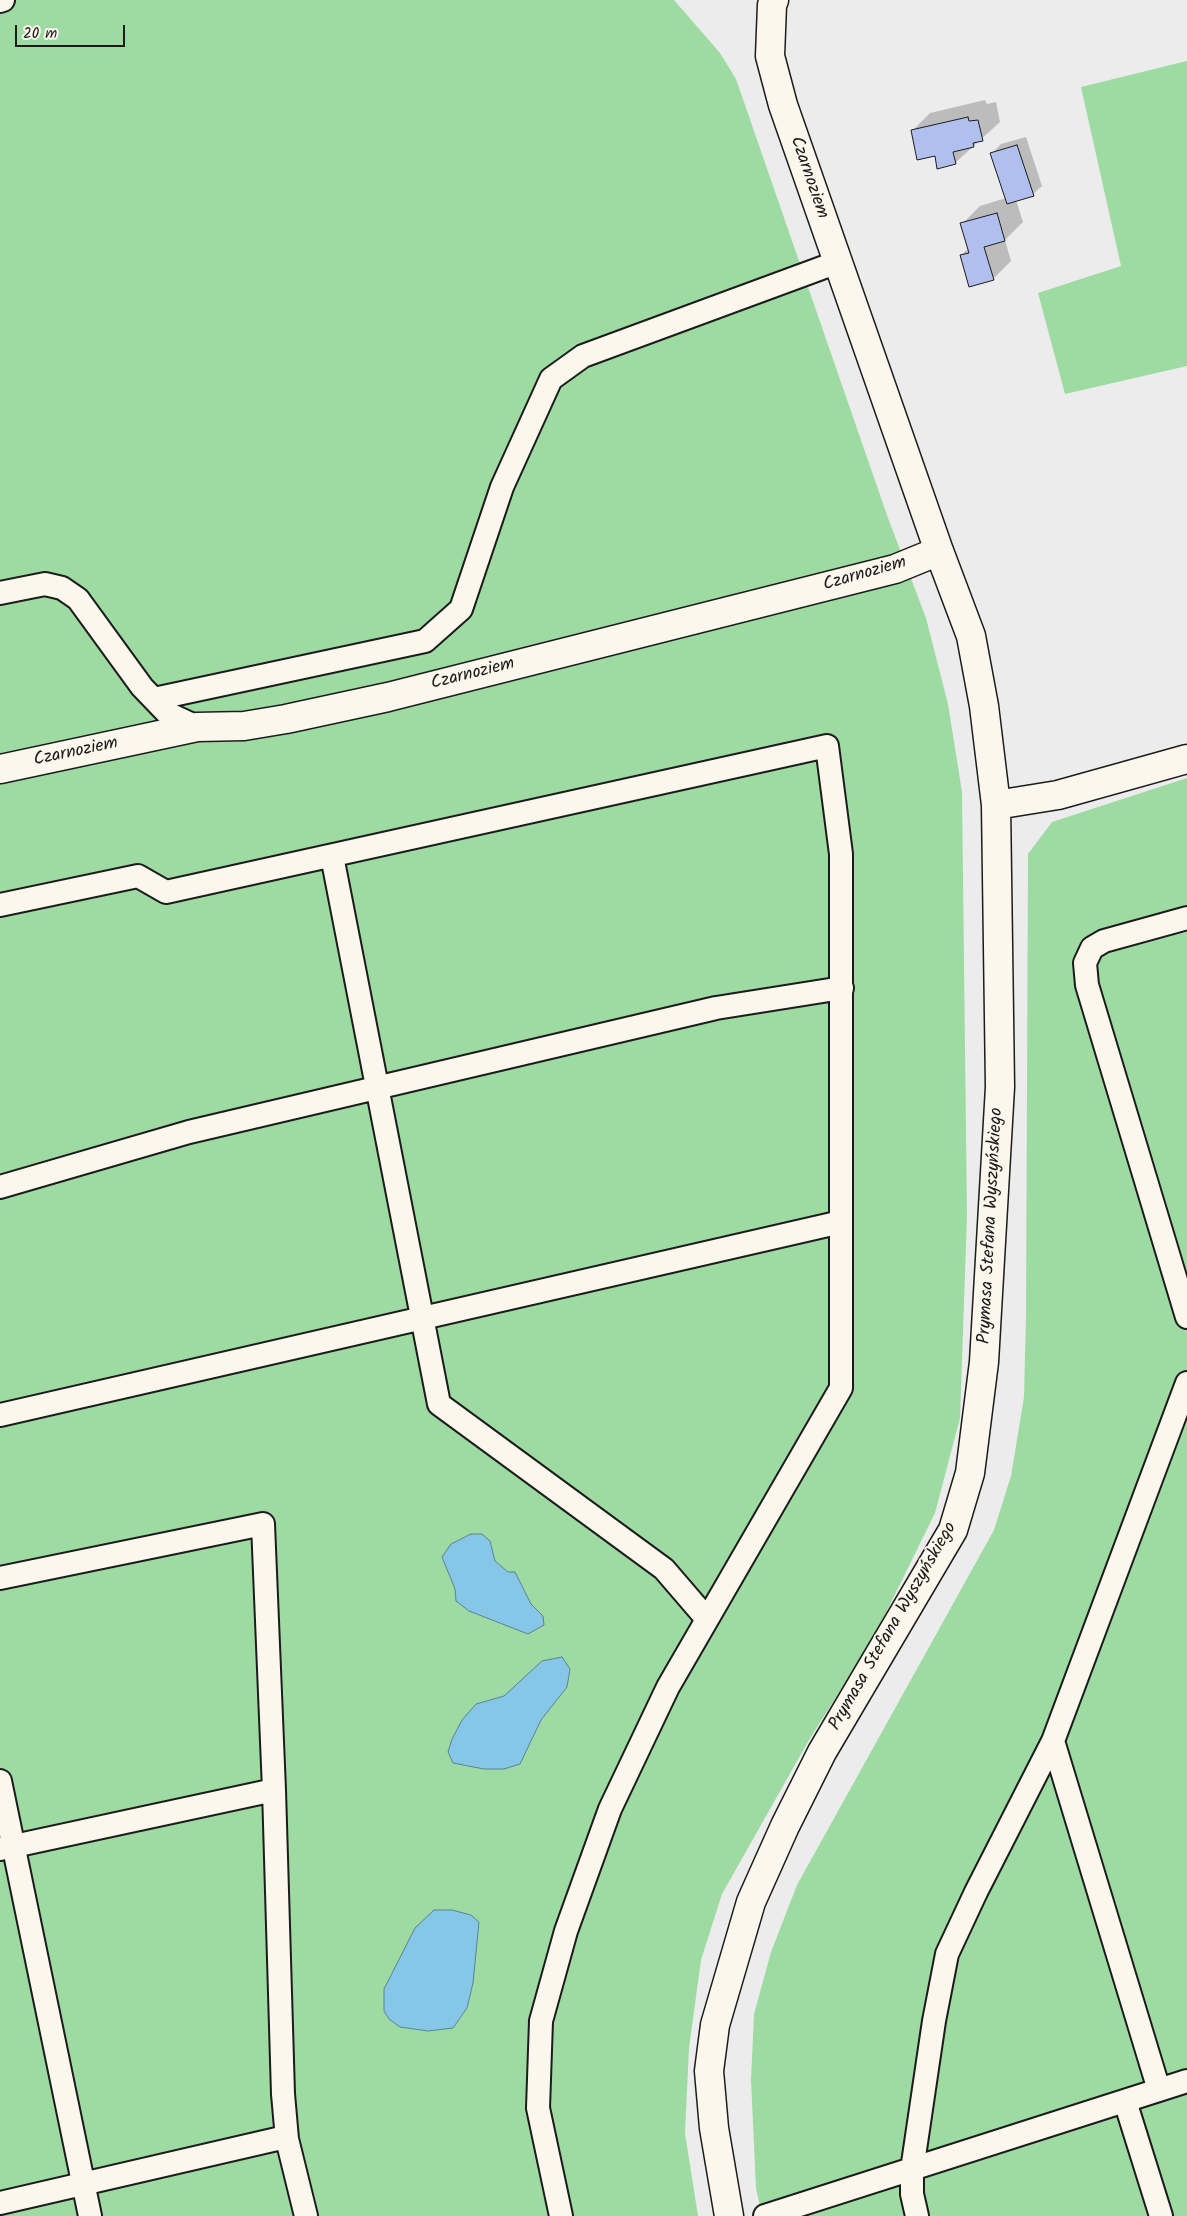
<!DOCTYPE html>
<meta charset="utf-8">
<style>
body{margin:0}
#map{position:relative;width:1187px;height:2216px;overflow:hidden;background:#ececed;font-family:Kalam,sans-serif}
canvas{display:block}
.scale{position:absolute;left:15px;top:25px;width:110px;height:22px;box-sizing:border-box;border:2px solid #1c1c1c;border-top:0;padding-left:6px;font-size:15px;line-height:18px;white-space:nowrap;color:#1c1c1c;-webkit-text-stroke:4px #fbf7ec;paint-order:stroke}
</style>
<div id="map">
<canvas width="1187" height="2216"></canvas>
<div class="scale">20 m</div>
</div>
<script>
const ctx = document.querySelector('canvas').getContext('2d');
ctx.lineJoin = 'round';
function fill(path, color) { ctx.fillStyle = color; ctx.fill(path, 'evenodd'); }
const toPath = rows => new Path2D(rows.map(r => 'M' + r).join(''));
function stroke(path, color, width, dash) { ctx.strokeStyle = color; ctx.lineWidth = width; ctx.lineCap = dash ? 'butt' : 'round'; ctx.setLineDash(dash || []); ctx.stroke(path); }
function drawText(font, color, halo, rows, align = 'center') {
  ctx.font = font + ' Kalam,sans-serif'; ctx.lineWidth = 4; ctx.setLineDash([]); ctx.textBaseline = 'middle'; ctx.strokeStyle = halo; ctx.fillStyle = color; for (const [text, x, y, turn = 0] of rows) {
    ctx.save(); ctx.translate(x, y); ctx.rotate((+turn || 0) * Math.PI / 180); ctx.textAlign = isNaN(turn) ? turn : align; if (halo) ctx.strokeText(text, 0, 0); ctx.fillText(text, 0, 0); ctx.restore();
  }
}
fill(toPath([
 [0,0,674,0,720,53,736,79,888,518,926,618,948,704,962,792,967,1217,960,1418,935,1513,875,1635,809,1740,722,1894,701,1960,689,2048,685,2133,698,2216,0,2216],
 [1187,61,1187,366,1065,394,1038,293,1121,266,1081,87],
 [1187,778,1187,2216,762,2216,756,2188,751,2080,754,2014,771,1952,797,1885,994,1530,1011,1476,1024,1397,1026,1316,1028,854,1052,822]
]), '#9ddba3');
const water = toPath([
 [471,1534,482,1534,490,1541,495,1561,508,1572,515,1572,531,1604,543,1616,544,1625,528,1634,469,1611,456,1601,455,1589,442,1557,451,1544,471,1534],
 [562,1657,570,1669,567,1687,541,1720,520,1764,504,1769,484,1769,453,1763,448,1752,452,1739,462,1720,476,1704,504,1696,542,1661,562,1657],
 [434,1910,452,1910,471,1915,479,1922,473,1983,467,2008,453,2028,428,2031,400,2027,389,2019,384,2011,384,1989,415,1928,434,1910]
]);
fill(water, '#86c6e7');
stroke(water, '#5c8296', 1);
fill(toPath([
 [985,100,987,104,996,102,1000,122,955,163,935,155,912,131,930,113],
 [1026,137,1042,186,1033,194,1016,200,1023,222,1005,240,1011,261,993,279,961,255,969,248,962,224,980,206,1006,198,992,153,1001,144]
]), '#0003');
const building = toPath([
 [968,117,969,121,978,120,983,141,973,143,974,147,953,152,956,164,937,169,935,156,917,160,911,130,968,117],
 [1017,145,1034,196,1007,204,990,153,1017,145],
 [997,213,1005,241,984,247,994,280,969,287,960,255,969,253,960,223,997,213]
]);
fill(building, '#b1bfef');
stroke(building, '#1c1c1c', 1);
const service = toPath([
 [0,1,3,0],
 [0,593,45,584,62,588,78,599,142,687,167,713,197,727],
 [154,699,425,641,461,609,502,487,551,379,583,356,838,262],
 [332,856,439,1404,664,1569,707,1619],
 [0,905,138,876,166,892,827,746,841,854,841,1388,668,1687,610,1809,566,1931,541,2021,538,2108,561,2216],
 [1187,918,1104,941,1092,948,1085,963,1087,985,1187,1317],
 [0,1187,189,1132,716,1008,842,988],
 [0,1415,841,1222],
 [0,1578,263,1524,274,1790,283,2094,287,2139,306,2216],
 [1053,1741,1159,2090],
 [0,1781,90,2216],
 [0,1849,274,1790],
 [1125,2101,1161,2216],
 [0,2203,277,2139,287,2139],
 [765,2216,1187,2081],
 [917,2216,912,2194,912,2170,934,2021,947,1954,976,1892,1053,1741,1187,1383]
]);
const minor = toPath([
 [0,769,197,727,244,726,286,719,388,697,895,569,939,551],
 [996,805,1058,795,1187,759],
 [729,2216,714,2128,709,2071,715,2025,751,1902,785,1826,822,1752,953,1530,970,1473,984,1362,1000,1087,996,805,984,706,971,636,939,551,783,105,770,56,772,5,774,0]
]);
stroke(service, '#1c1c1c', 26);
stroke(minor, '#1c1c1c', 31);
stroke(service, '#fbf7ec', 22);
stroke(minor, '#fbf7ec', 28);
drawText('18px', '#1c1c1c', '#fbf7ec', [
 ["Czarnoziem",808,178,71],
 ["Czarnoziem",865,575,-16],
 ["Czarnoziem",473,675,-14],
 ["Czarnoziem",76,753,-12],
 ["Prymasa Stefana Wyszyńskiego",992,1226,-87],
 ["Prymasa Stefana Wyszyńskiego",894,1627,-60]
]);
</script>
